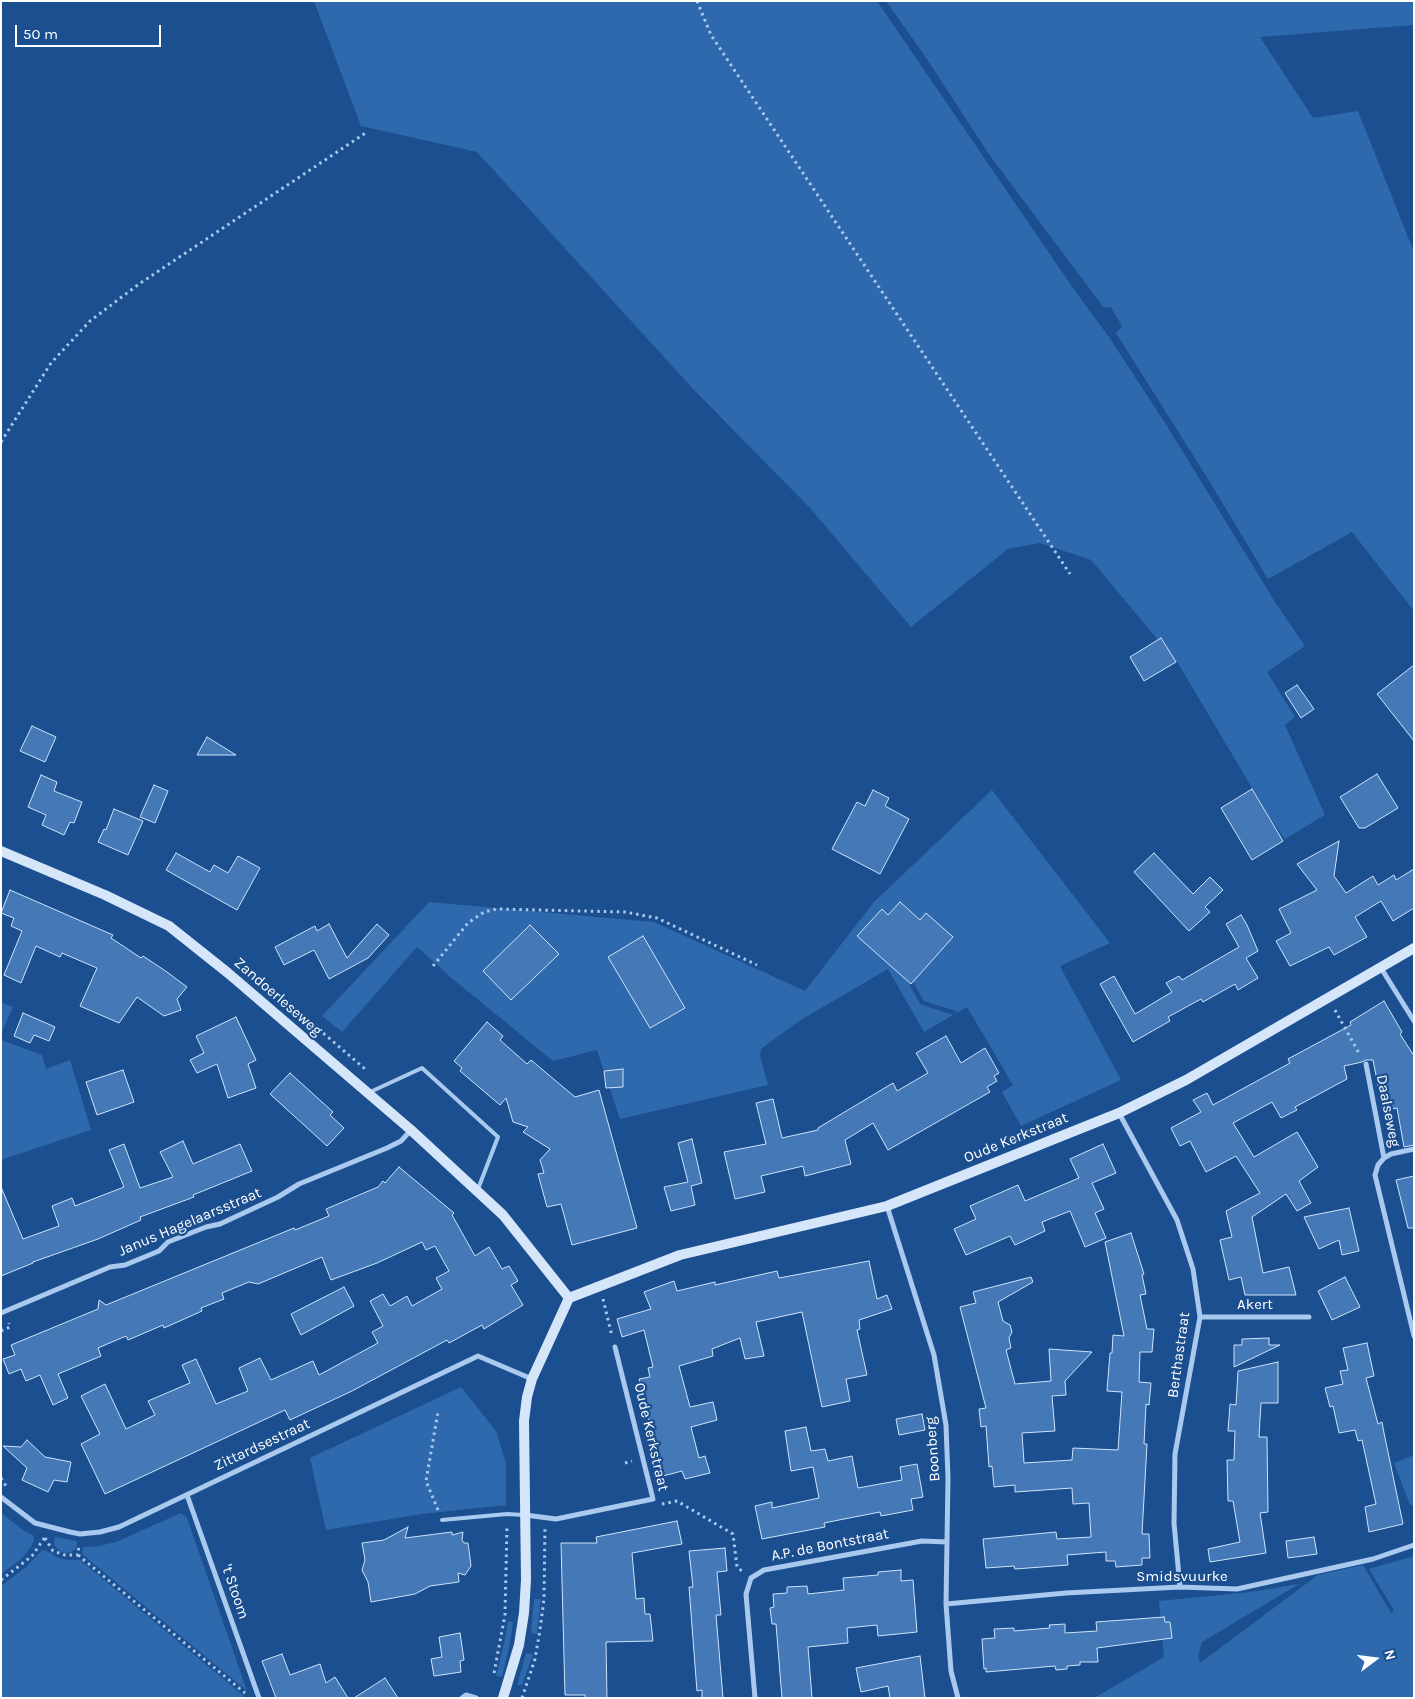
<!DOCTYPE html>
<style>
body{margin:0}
#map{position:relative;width:1415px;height:1699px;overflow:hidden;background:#1b4f8f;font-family:Karla,sans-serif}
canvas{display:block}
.frame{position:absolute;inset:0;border:2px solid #fff;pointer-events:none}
.north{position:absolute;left:1350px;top:1634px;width:50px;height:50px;-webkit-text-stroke:4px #1b4f8f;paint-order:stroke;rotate:75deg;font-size:14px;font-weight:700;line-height:20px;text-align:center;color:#fff}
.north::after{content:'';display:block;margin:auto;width:18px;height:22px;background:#fff;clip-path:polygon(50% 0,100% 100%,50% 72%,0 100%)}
.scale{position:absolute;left:15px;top:25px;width:146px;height:22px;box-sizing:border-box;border:2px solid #fff;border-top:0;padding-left:6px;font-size:15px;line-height:18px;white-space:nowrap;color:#fff;-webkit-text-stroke:4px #1b4f8f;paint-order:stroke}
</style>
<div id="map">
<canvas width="1415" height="1699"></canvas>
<div class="frame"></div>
<div class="north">N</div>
<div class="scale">50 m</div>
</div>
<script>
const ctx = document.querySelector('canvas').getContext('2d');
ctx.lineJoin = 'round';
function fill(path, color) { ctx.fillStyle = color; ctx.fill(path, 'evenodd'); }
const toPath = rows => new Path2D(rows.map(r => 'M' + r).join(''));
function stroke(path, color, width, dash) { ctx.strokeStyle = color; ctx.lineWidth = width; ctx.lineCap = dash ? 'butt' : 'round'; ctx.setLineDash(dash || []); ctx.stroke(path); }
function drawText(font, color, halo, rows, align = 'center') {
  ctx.font = font + ' Karla,sans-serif'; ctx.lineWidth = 4.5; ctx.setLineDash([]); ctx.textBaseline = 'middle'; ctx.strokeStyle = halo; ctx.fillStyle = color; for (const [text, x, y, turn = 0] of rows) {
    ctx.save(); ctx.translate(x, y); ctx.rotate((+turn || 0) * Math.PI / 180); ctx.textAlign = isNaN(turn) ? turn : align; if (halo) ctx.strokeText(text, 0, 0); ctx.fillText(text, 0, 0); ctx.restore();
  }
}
fill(toPath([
 [314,1,877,1,1075,291,1109,337,1167,426,1277,605,1305,646,1267,672,1295,717,1285,725,1325,815,1285,839,1270,818,1179,665,1091,560,1040,543,1008,549,911,627,810,508,695,391,477,152,361,126],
 [886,1,1414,1,1414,25,1260,37,1313,118,1358,111,1414,252,1414,611,1352,532,1268,579,1208,479,1116,333,1122,326,1111,307,1104,308,988,153,927,59],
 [992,790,1110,943,1060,966,1121,1080,1021,1126,1002,1092,1013,1085,967,1007,957,1013,956,1011,924,1001,901,961,898,963,920,1004,953,1015,924,1032,888,969,799,1021,761,1049,760,1056,768,1085,620,1119,597,1050,553,1061,454,980,417,947,342,1032,322,1016,429,902,654,922,805,991,874,902],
 [1,1002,13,1007,1,1034],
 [1,1040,42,1055,46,1069,70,1060,91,1130,1,1160],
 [461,1387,496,1431,506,1463,506,1505,422,1514,326,1530,310,1458],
 [1414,1455,1414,1505,1410,1505,1394,1463],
 [1,1513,23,1530,33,1535,34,1540,31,1547,20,1560,1,1574],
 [181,1513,187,1518,247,1691,82,1554,83,1547,99,1546,116,1542],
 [55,1537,77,1541,76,1549,68,1553,61,1552,54,1545],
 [42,1550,47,1551,58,1558,69,1560,80,1560,244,1696,242,1698,1,1698,1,1586,26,1567],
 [1414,1556,1414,1698,1094,1698,1164,1657,1159,1601,1250,1592,1299,1584,1202,1642,1198,1656,1200,1663,1318,1575,1363,1565,1391,1613,1394,1610,1369,1569],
 [534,1599,541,1599,537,1634,531,1633],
 [508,1621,513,1622,510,1644,502,1677,496,1676,504,1644],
 [526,1653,533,1654,522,1685,517,1685]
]), '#2e69ad');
const building = toPath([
 [1161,638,1176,662,1144,681,1130,657,1161,638],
 [1414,665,1414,741,1377,694,1414,665],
 [1297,685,1314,709,1301,718,1285,693,1297,685],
 [32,726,56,737,45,762,20,751,32,726],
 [207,737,236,755,197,755,207,737],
 [1377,774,1398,808,1365,828,1359,828,1340,797,1377,774],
 [41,775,57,782,54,791,82,802,74,823,70,822,64,835,42,825,46,815,28,807,41,775],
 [154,785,168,791,155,823,140,817,154,785],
 [1252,789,1283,841,1252,860,1221,808,1252,789],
 [873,790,889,798,885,806,909,819,880,874,832,849,857,802,865,806,873,790],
 [114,809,143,821,128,855,98,842,104,829,106,830,114,809],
 [1339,841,1334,876,1346,893,1373,876,1378,885,1394,875,1396,880,1414,869,1414,908,1393,921,1381,901,1355,917,1367,937,1334,955,1329,947,1290,966,1276,941,1291,933,1279,909,1317,890,1297,864,1339,841],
 [176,853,210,872,214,865,228,873,238,856,260,868,237,910,166,870,176,853],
 [1154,853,1193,894,1210,877,1223,890,1205,907,1210,912,1189,931,1134,872,1154,853],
 [10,890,113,935,111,938,141,958,143,956,167,972,187,987,177,999,181,1010,164,1016,137,997,119,1023,80,1006,97,968,62,953,60,957,36,946,21,983,4,975,22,931,11,926,14,918,1,913,10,890],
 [900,902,920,920,926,913,953,937,911,984,857,936,882,909,888,915,900,902],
 [1241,915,1247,925,1258,951,1246,958,1258,978,1238,990,1235,984,1203,1002,1201,999,1168,1017,1170,1021,1133,1042,1100,984,1114,976,1135,1014,1172,992,1166,983,1179,976,1182,980,1239,947,1226,924,1241,915],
 [329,924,347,958,377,924,389,935,368,958,329,979,314,950,284,965,275,947,315,926,317,931,329,924],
 [530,925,559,954,511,1000,483,971,530,925],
 [643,936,685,1008,650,1028,608,957,643,936],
 [1384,1001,1402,1032,1400,1034,1414,1056,1414,1145,1404,1147,1397,1108,1383,1111,1373,1060,1366,1060,1362,1062,1344,1066,1347,1079,1295,1107,1297,1110,1281,1118,1272,1102,1233,1123,1254,1157,1297,1132,1318,1167,1299,1181,1311,1203,1297,1211,1286,1194,1252,1217,1263,1273,1289,1267,1296,1295,1245,1295,1241,1277,1229,1280,1220,1240,1232,1237,1226,1211,1260,1193,1236,1156,1206,1172,1190,1141,1180,1146,1171,1128,1201,1112,1193,1100,1207,1093,1213,1105,1290,1063,1288,1059,1351,1025,1350,1022,1384,1001],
 [23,1013,55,1027,49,1041,34,1035,30,1043,14,1036,23,1013],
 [236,1017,256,1060,248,1064,256,1088,228,1098,217,1064,197,1073,190,1060,204,1053,196,1036,236,1017],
 [487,1022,503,1036,500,1040,527,1064,531,1060,575,1097,599,1090,637,1228,572,1245,561,1204,547,1207,538,1174,544,1173,540,1160,550,1149,523,1132,528,1127,513,1122,506,1098,500,1105,460,1071,462,1068,454,1061,487,1022],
 [946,1036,961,1063,985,1048,999,1073,994,1076,997,1081,987,1087,990,1092,888,1150,873,1123,845,1140,851,1164,805,1176,803,1166,761,1176,765,1192,735,1199,724,1152,766,1144,756,1103,773,1099,782,1138,818,1130,818,1128,893,1083,897,1091,928,1073,916,1053,946,1036],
 [623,1069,623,1087,606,1088,604,1071,623,1069],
 [123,1070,134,1102,97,1115,86,1082,123,1070],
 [290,1073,333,1112,330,1115,344,1128,327,1146,270,1094,290,1073],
 [692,1139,702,1183,691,1186,695,1205,671,1211,664,1187,688,1182,678,1143,692,1139],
 [183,1141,193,1164,240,1144,252,1171,193,1195,194,1197,140,1217,141,1220,98,1239,33,1262,33,1263,1,1276,1,1187,23,1239,59,1226,52,1206,72,1198,75,1206,124,1187,109,1150,124,1144,140,1188,173,1177,160,1152,183,1141],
 [1103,1144,1116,1173,1092,1183,1104,1209,1095,1213,1106,1238,1085,1247,1070,1211,1042,1222,1045,1231,1015,1245,1010,1236,966,1255,954,1229,976,1219,970,1206,1018,1185,1025,1201,1079,1178,1070,1159,1103,1144],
 [399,1167,454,1213,452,1215,475,1256,489,1247,502,1269,509,1266,518,1281,511,1285,523,1305,484,1329,482,1325,449,1343,447,1340,352,1391,290,1420,285,1410,105,1494,81,1444,100,1434,81,1396,105,1384,126,1429,155,1415,148,1401,190,1383,182,1365,196,1359,216,1404,248,1391,239,1368,260,1358,271,1380,313,1361,319,1375,378,1343,372,1332,383,1326,370,1301,383,1294,390,1306,407,1296,412,1306,442,1289,436,1278,449,1271,435,1246,426,1250,422,1242,377,1263,331,1280,322,1257,258,1284,249,1282,222,1293,224,1299,201,1308,202,1311,164,1328,163,1325,128,1340,126,1336,98,1348,101,1356,58,1374,68,1398,53,1405,40,1375,26,1381,21,1369,9,1374,3,1359,15,1355,11,1345,98,1309,99,1300,106,1305,294,1228,295,1230,329,1216,326,1209,378,1187,383,1181,385,1183,399,1167],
 [1414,1176,1414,1228,1408,1228,1396,1180,1414,1176],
 [1349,1208,1359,1251,1342,1255,1339,1240,1319,1249,1304,1217,1349,1208],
 [1131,1233,1144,1274,1142,1275,1146,1294,1140,1295,1147,1329,1154,1329,1152,1352,1140,1352,1139,1382,1151,1383,1149,1405,1146,1404,1144,1444,1147,1444,1142,1534,1149,1534,1150,1558,1142,1558,1142,1565,1116,1567,1115,1561,1106,1561,1106,1552,1067,1555,1068,1565,1015,1569,1014,1566,986,1568,983,1539,1056,1532,1057,1539,1091,1537,1089,1503,1073,1504,1072,1488,1015,1492,1015,1485,994,1487,992,1466,989,1467,986,1426,981,1427,979,1409,986,1408,960,1307,976,1303,973,1292,1031,1277,1033,1282,998,1302,1003,1321,1010,1325,1012,1332,1009,1338,1011,1348,1006,1350,1015,1384,1051,1381,1049,1349,1092,1352,1065,1381,1066,1395,1052,1396,1055,1431,1022,1433,1024,1463,1072,1460,1073,1448,1118,1450,1122,1392,1107,1391,1110,1353,1112,1353,1113,1335,1124,1336,1105,1242,1131,1233],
 [869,1261,877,1299,887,1295,892,1309,859,1320,860,1329,857,1330,867,1375,846,1379,850,1401,822,1407,802,1312,756,1322,764,1356,745,1359,740,1338,712,1349,713,1356,679,1366,690,1407,713,1402,717,1420,691,1427,699,1458,705,1456,710,1473,685,1479,682,1471,663,1476,639,1379,650,1377,648,1368,653,1367,644,1330,622,1337,617,1319,651,1309,644,1292,674,1281,677,1291,715,1282,715,1285,777,1271,779,1278,869,1261],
 [1345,1277,1360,1307,1332,1320,1318,1291,1345,1277],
 [344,1287,354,1306,301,1335,291,1314,344,1287],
 [1269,1338,1269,1345,1280,1345,1234,1367,1234,1345,1242,1345,1242,1339,1269,1338],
 [1367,1343,1374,1376,1366,1378,1378,1424,1382,1422,1384,1433,1403,1524,1369,1532,1365,1507,1376,1504,1362,1440,1358,1441,1355,1430,1339,1433,1333,1406,1330,1407,1325,1388,1343,1384,1340,1371,1348,1370,1343,1348,1367,1343],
 [1278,1362,1278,1403,1261,1403,1260,1419,1259,1437,1267,1437,1268,1512,1260,1513,1266,1553,1210,1562,1208,1549,1240,1542,1233,1501,1228,1501,1227,1460,1234,1460,1235,1431,1228,1431,1229,1418,1230,1404,1236,1405,1238,1371,1278,1362],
 [922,1414,925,1430,899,1435,896,1419,922,1414],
 [806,1427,811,1451,825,1449,828,1461,852,1456,858,1488,902,1480,900,1467,917,1464,923,1497,911,1499,913,1510,881,1516,880,1512,839,1520,824,1523,825,1527,762,1539,755,1506,772,1502,772,1508,819,1498,813,1467,791,1471,785,1431,806,1427],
 [27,1440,45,1457,71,1462,67,1482,54,1480,48,1492,22,1480,27,1468,3,1446,21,1447,27,1440],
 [677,1521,682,1544,632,1553,636,1599,644,1598,645,1614,650,1614,653,1641,606,1642,607,1698,585,1698,585,1695,565,1695,561,1543,597,1543,596,1537,677,1521],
 [408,1527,405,1538,452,1532,452,1535,463,1532,462,1540,464,1543,468,1543,471,1566,465,1575,458,1573,459,1582,430,1586,415,1594,371,1602,368,1582,362,1570,365,1560,362,1543,384,1540,408,1527],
 [1314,1537,1317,1554,1288,1558,1286,1541,1314,1537],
 [725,1548,727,1571,717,1572,721,1615,716,1615,723,1698,702,1698,702,1690,697,1691,689,1587,693,1587,689,1551,725,1548],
 [901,1570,901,1581,913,1580,917,1632,878,1636,877,1625,847,1628,848,1643,808,1647,812,1698,782,1698,776,1624,772,1624,770,1608,774,1607,773,1594,787,1593,787,1587,807,1586,808,1594,844,1590,843,1578,878,1575,878,1572,901,1570],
 [1164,1617,1165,1622,1170,1622,1172,1638,1097,1648,1098,1662,1080,1662,1080,1665,1067,1666,1067,1669,1056,1670,1055,1666,986,1672,986,1668,984,1669,982,1639,995,1638,994,1629,1014,1628,1014,1631,1050,1628,1049,1625,1065,1624,1065,1633,1097,1631,1096,1622,1164,1617],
 [460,1633,464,1660,460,1661,461,1672,434,1676,431,1659,442,1657,439,1637,460,1633],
 [282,1654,290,1675,320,1664,326,1683,335,1677,348,1698,276,1698,262,1661,282,1654],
 [920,1656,925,1698,890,1698,888,1686,861,1692,856,1668,920,1656],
 [385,1678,398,1698,354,1698,385,1678]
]);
fill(building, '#4478b7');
stroke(building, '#cfe3fa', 1);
stroke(toPath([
 [697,1,711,35,1070,574],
 [1,442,51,363,90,321,139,284,367,132],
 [433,966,468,923,484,912,497,909,625,912,657,918,757,965],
 [279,995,365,1069],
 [1335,1010,1360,1055],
 [603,1299,612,1336],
 [1,1331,10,1327,9,1323],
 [625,1463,632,1461],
 [1,1478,6,1486],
 [662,1504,677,1501,733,1534,737,1567,743,1572],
 [438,1510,426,1481,438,1412],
 [45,1538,53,1551,65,1555,78,1555,79,1545],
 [78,1555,245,1693],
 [1,1580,32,1556,45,1537],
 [494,1673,505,1615,507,1525],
 [522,1698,535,1659,540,1630,544,1599,545,1528]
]), '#a9c9ee', 3, [2.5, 4]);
stroke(toPath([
 [368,1093,422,1068,498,1137,478,1189],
 [442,1520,507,1514,524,1515]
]), '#a9c9ee', 4);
stroke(toPath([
 [1381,968,1414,1021],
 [1366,1064,1384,1158],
 [1119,1113,1177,1220,1193,1269,1200,1317,1175,1454,1174,1523,1180,1587],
 [1414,1149,1391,1154,1384,1158,1378,1165,1375,1175,1414,1336],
 [887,1206,934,1355,946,1425,948,1478,946,1604,951,1671,958,1698],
 [1,1313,110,1267,125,1265,159,1251,168,1242,206,1227,220,1224,278,1197,299,1184,387,1148,401,1141,411,1130],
 [1200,1317,1309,1317],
 [187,1495,259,1698],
 [1,1497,35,1523,70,1532,80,1534,100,1532,119,1527,478,1356,532,1379],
 [525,1515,556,1519,653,1499,615,1347],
 [946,1604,1066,1593,1180,1587,1237,1589,1373,1559,1414,1545],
 [462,1698,466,1695,476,1698],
 [755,1698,746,1594,751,1578,764,1570,922,1541,947,1542]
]), '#a9c9ee', 5);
stroke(toPath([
 [1,851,105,895,169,926,228,973,411,1130,503,1215,569,1298],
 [503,1698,519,1645,524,1613,526,1580,524,1421,527,1397,532,1379,569,1298,680,1255,887,1206,1119,1113,1186,1080,1414,948]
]), '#d6e6fa', 10);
drawText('15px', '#fff', '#1b4f8f', [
 ["Zandoerleseweg",278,997,41],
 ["Daalseweg",1388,1111,79],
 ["Oude Kerkstraat",1016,1138,-22],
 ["Janus Hagelaarsstraat",190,1222,-23],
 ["Akert",1255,1305],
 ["Berthastraat",1179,1355,-82],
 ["Oude Kerkstraat",651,1437,77],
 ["Zittardsestraat",262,1445,-25],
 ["Boonberg",933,1449,-94],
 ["A.P. de Bontstraat",830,1545,-11],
 ["Smidsvuurke",1182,1577],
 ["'t Stoom",235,1592,71]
]);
</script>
